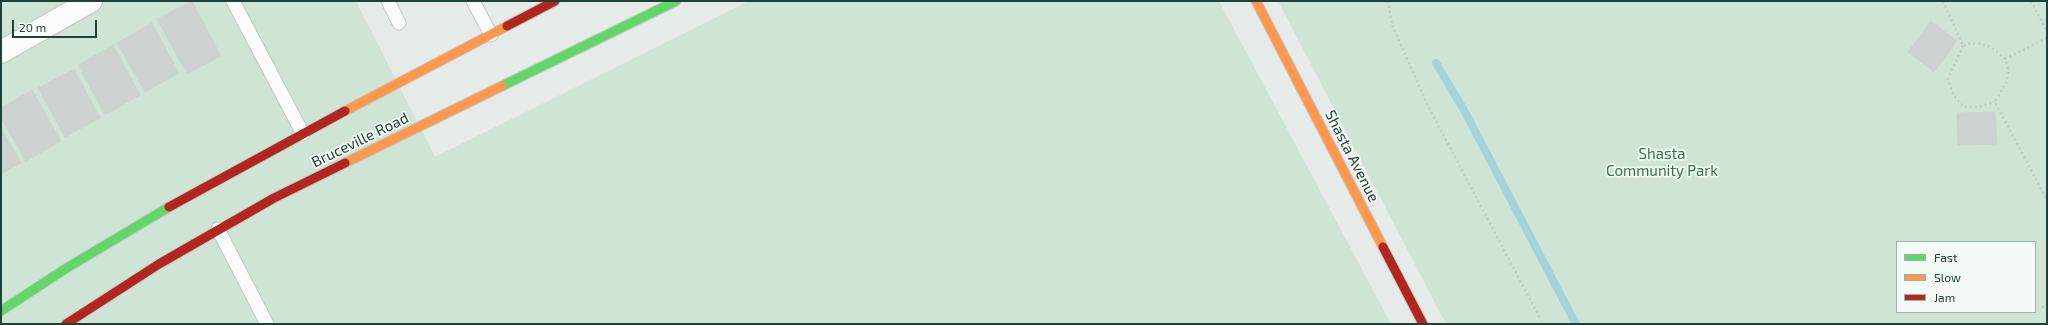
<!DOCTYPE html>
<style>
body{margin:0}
#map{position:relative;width:2048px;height:325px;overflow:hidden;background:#e5ebe8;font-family:"Exo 2",sans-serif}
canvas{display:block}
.frame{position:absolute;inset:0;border:2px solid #214037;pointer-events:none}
.legend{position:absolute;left:1896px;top:241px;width:140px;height:72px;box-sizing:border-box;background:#f4faf6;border:1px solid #a0b0aa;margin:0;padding:5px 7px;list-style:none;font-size:12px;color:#214037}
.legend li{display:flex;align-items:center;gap:8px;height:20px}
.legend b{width:20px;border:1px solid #a0b0aa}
.scale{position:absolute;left:12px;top:20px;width:85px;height:18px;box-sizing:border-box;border:2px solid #214037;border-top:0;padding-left:5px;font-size:12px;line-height:14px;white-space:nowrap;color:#214037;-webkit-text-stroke:3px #f4faf6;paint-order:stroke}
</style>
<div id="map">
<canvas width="2048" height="325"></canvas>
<div class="frame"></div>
<ul class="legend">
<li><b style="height:5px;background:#63d668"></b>Fast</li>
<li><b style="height:5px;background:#ff974d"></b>Slow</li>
<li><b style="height:5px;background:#b3261e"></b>Jam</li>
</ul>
<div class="scale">20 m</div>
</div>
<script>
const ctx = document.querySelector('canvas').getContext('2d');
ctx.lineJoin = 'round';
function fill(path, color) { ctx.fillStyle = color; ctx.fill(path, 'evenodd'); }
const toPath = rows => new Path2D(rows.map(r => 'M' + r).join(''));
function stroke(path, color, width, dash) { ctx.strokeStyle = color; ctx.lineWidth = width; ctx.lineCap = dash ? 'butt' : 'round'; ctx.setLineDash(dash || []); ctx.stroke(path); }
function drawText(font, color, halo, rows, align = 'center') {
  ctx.font = font + ' "Exo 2",sans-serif'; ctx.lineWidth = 3.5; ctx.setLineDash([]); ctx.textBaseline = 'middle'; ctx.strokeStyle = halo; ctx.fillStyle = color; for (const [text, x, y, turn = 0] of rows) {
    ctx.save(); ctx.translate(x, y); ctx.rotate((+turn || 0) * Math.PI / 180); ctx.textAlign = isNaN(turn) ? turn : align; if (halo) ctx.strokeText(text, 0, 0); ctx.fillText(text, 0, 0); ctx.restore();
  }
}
fill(toPath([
 [1,1,356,1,435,157,749,1,1219,1,1391,324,1,324],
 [1278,1,2047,1,2047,324,1446,324],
 [1897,242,2035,242,2035,312,1897,312]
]), '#cee4d4');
stroke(toPath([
 [1436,63,1464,110,1576,324]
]), '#a4d4db', 8);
const building = toPath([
 [192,1,221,56,187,74,157,19,192,1],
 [1931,21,1957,41,1934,72,1908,52,1931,21],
 [152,23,179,73,145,92,117,43,152,23],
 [113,45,140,95,105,115,78,65,113,45],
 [74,69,100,118,65,137,38,88,74,69],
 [32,90,61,141,26,161,1,118,1,108,32,90],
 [1995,112,1997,144,1958,145,1957,113,1995,112],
 [1,128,21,163,1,174,1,128]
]);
fill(building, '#ccd2cf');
stroke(building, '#ced4d1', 1);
const lane = toPath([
 [233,1,303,134],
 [388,1,399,23],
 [473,1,491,35],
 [218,229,267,324]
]);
const street = toPath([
 [1,52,91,1]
]);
const fast = toPath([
 [502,86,676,1],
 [1,311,65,269,169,207]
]);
const slow = toPath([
 [1256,1,1383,247],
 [345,111,507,26],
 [345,163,502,86]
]);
const jam = toPath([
 [507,26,555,1],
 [169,207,345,111],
 [1383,247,1423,324],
 [66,324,159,264,274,198,345,163]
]);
stroke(lane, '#c2c8c5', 15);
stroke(street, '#c2c8c5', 24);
stroke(fast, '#c0c9c5', 11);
stroke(slow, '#c0c9c5', 11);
stroke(jam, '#c0c9c5', 11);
stroke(toPath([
 [1388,1,1392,25,1428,106,1543,324],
 [1943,1,1963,46,1971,43,1982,44,1991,47,2005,59,2008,69,2007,81,1995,102,2047,200],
 [2031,1,2047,31],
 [1963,46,1948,79,1954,96,1964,107,1978,107,1995,102],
 [2005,59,2047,38],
 [2042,307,2047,308]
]), '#c1cbc7', 2.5, [2, 3]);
stroke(lane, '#fbfcfc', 13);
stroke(street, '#fbfcfc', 22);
stroke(fast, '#63d668', 9);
stroke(slow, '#ff974d', 9);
stroke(jam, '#b3261e', 9);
drawText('15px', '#214037', '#f4faf6', [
 ["Bruceville Road",360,140,-26],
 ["Shasta Avenue",1352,156,63]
]);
drawText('15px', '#2a7947', '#f4faf6', [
 ["Shasta",1662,154],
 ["Community Park",1662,171]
]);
</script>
